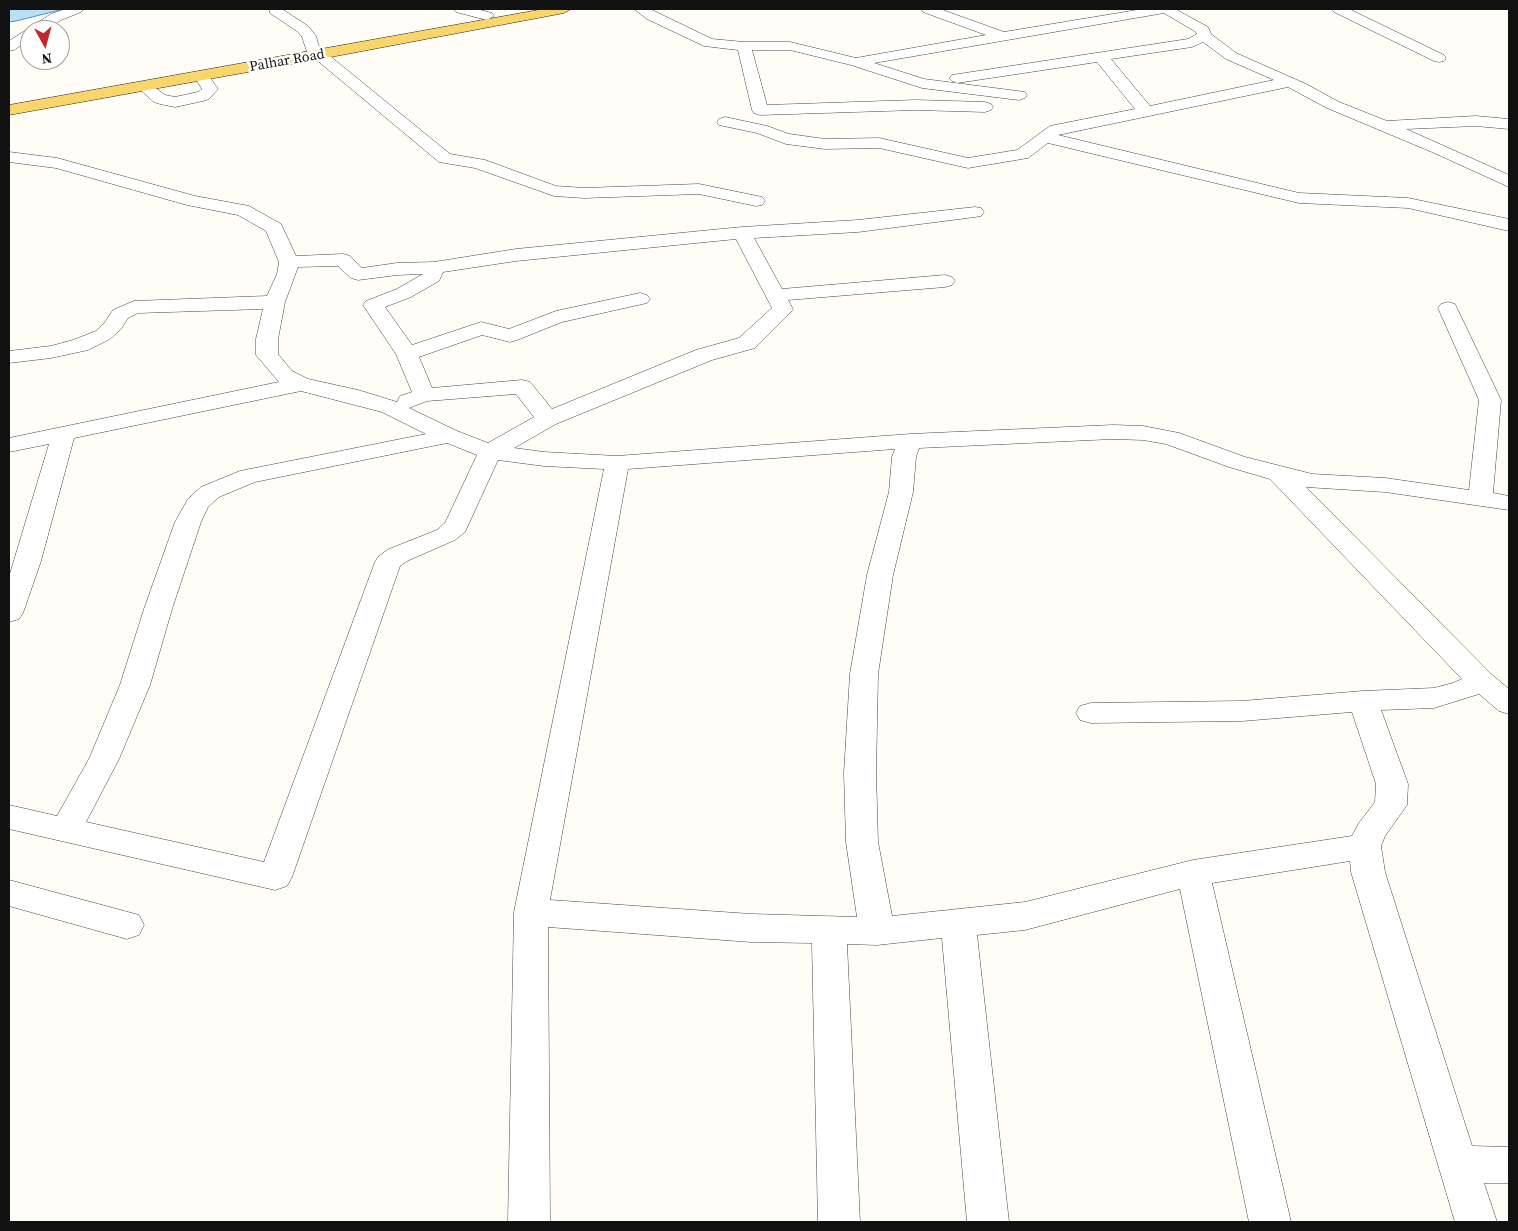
<!DOCTYPE html>
<style>
body{margin:0}
#map{position:relative;width:1518px;height:1231px;overflow:hidden;background:#fffdf5;font-family:"Source Serif 4",serif}
canvas{display:block}
.frame{position:absolute;inset:0;border:10px solid #111;pointer-events:none}
.north{position:absolute;left:20px;top:20px;width:50px;height:50px;box-sizing:border-box;background:#fff;border:1px solid #a0a0a0;border-radius:50%;rotate:173deg;font-size:14px;font-weight:700;line-height:20px;text-align:center;color:#111}
.north::after{content:'';display:block;margin:auto;width:18px;height:22px;background:#c4262e;clip-path:polygon(50% 0,100% 100%,50% 72%,0 100%)}
</style>
<div id="map">
<canvas width="1518" height="1231"></canvas>
<div class="frame"></div>
<div class="north">N</div>
</div>
<script>
const ctx = document.querySelector('canvas').getContext('2d');
ctx.lineJoin = 'round';
function fill(path, color) { ctx.fillStyle = color; ctx.fill(path, 'evenodd'); }
const toPath = rows => new Path2D(rows.map(r => 'M' + r).join(''));
function stroke(path, color, width, dash) { ctx.strokeStyle = color; ctx.lineWidth = width; ctx.lineCap = dash ? 'butt' : 'round'; ctx.setLineDash(dash || []); ctx.stroke(path); }
function drawText(font, color, halo, rows, align = 'center') {
  ctx.font = font + ' "Source Serif 4",serif'; ctx.lineWidth = 5; ctx.setLineDash([]); ctx.textBaseline = 'middle'; ctx.strokeStyle = halo; ctx.fillStyle = color; for (const [text, x, y, turn = 0] of rows) {
    ctx.save(); ctx.translate(x, y); ctx.rotate((+turn || 0) * Math.PI / 180); ctx.textAlign = isNaN(turn) ? turn : align; if (halo) ctx.strokeText(text, 0, 0); ctx.fillText(text, 0, 0); ctx.restore();
  }
}
const water = toPath([
 [9,9,64,9,16,21,9,22,9,9]
]);
fill(water, '#b9e0f7');
stroke(water, '#3f96cf', 1);
const minor = toPath([
 [65,9,83,9,81,12,61,20,45,30,30,30,30,39,14,50,9,51,9,41,51,14,65,9],
 [269,9,282,9,308,26,316,36,319,47,450,154,485,160,556,186,584,188,699,184,762,197,765,201,762,205,756,206,699,194,584,198,554,196,475,168,439,162,307,52,302,37,298,32,270,13,269,9],
 [454,9,476,9,492,13,494,16,487,20,456,12,454,9],
 [634,9,650,9,712,39,744,42,790,42,856,58,986,35,923,12,921,9,940,9,1004,32,1143,9,1175,9,1208,27,1211,34,1236,53,1306,84,1339,102,1387,121,1476,116,1509,119,1509,129,1476,126,1406,129,1509,175,1509,187,1432,152,1327,108,1288,87,1058,135,1299,193,1408,198,1509,219,1509,231,1408,208,1299,203,1048,143,1028,158,968,168,879,148,825,149,786,144,757,133,719,125,717,122,719,119,725,117,767,126,789,134,825,139,879,138,968,158,1017,150,1050,126,1135,109,1097,62,957,83,952,81,949,78,952,75,1188,39,1197,34,1196,32,1164,13,874,63,924,79,1025,92,1027,95,1025,98,1019,100,922,88,851,65,790,50,752,50,767,105,916,100,985,102,991,104,993,107,991,110,985,112,916,110,760,115,754,113,752,110,738,50,704,46,647,19,634,9],
 [1203,42,1226,59,1274,80,1150,106,1111,59,1192,47,1203,42],
 [1332,9,1349,9,1444,55,1446,58,1444,61,1439,62,1434,61,1334,12,1332,9],
 [202,71,207,73,218,89,209,99,203,101,175,107,160,104,154,102,136,86,139,83,149,83,165,95,175,97,198,92,202,89,194,76,197,73,202,71],
 [9,152,57,158,195,196,249,206,281,224,296,256,343,254,350,256,362,268,397,263,434,262,516,249,742,227,858,220,975,207,981,208,984,212,981,216,975,217,858,232,754,238,782,289,945,275,952,277,955,281,952,285,945,287,788,300,793,309,790,313,755,348,712,360,556,424,514,448,544,452,617,456,910,434,1113,425,1143,426,1179,433,1245,457,1312,474,1385,478,1469,490,1479,400,1438,308,1441,304,1448,302,1455,304,1501,400,1493,493,1509,496,1509,510,1385,492,1306,487,1491,674,1509,689,1509,714,1499,711,1479,694,1434,708,1381,710,1408,784,1407,805,1385,836,1381,846,1385,872,1472,1146,1509,1147,1509,1183,1484,1183,1497,1222,1455,1222,1351,872,1350,861,1212,883,1291,1222,1249,1222,1180,889,1025,930,977,935,1009,1222,967,1222,942,938,877,945,847,944,860,1222,818,1222,812,943,751,942,548,927,550,1222,508,1222,514,912,604,469,544,466,498,460,465,532,455,540,407,561,400,566,292,877,287,886,275,890,9,829,9,805,57,816,89,759,120,685,144,609,175,522,188,499,201,487,240,471,426,434,382,412,301,391,74,438,41,561,23,613,19,619,9,622,9,577,49,444,9,452,9,438,279,382,256,355,256,339,263,309,138,313,128,318,121,329,110,339,88,350,51,358,9,363,9,351,51,346,73,340,96,331,105,322,113,310,134,301,267,296,277,274,279,262,266,231,238,215,187,205,56,168,9,162,9,152],
 [736,239,772,308,739,338,696,350,552,409,530,382,522,380,432,388,419,357,482,335,510,342,517,340,562,322,647,303,650,299,647,295,640,293,556,311,509,329,481,322,412,345,385,307,411,297,439,281,443,272,516,261,736,239],
 [338,266,351,278,358,280,397,275,423,274,397,289,366,301,363,305,396,354,412,392,400,396,397,402,358,390,308,379,292,371,278,354,278,339,285,302,298,267,338,266],
 [516,394,534,417,488,443,457,431,409,408,427,401,516,394],
 [1113,439,1143,440,1166,444,1229,467,1270,479,1462,679,1453,683,1434,688,1363,691,1242,701,1091,703,1080,706,1076,713,1080,720,1091,723,1242,721,1352,712,1376,784,1375,802,1359,823,1352,836,1193,860,1025,902,892,916,878,842,876,773,878,674,893,575,913,492,916,457,919,448,1113,439],
 [447,443,477,455,445,523,437,530,389,549,379,556,375,562,264,862,86,822,119,759,150,685,172,609,201,522,208,507,219,497,255,482,447,443],
 [895,449,892,457,889,492,867,575,850,674,844,773,846,842,857,917,751,914,550,900,628,469,895,449],
 [9,880,139,915,144,925,139,935,127,939,9,906,9,880]
]);
const major = toPath([
 [544,9,571,9,564,13,320,59,9,115,9,105,544,9]
]);
stroke(minor, '#444', 1);
stroke(major, '#222', 1);
fill(minor, '#fff');
fill(major, '#f9d66b');
drawText('14px', '#111', '#fff', [
 ["Palhar Road",287,61,-10]
]);
</script>
